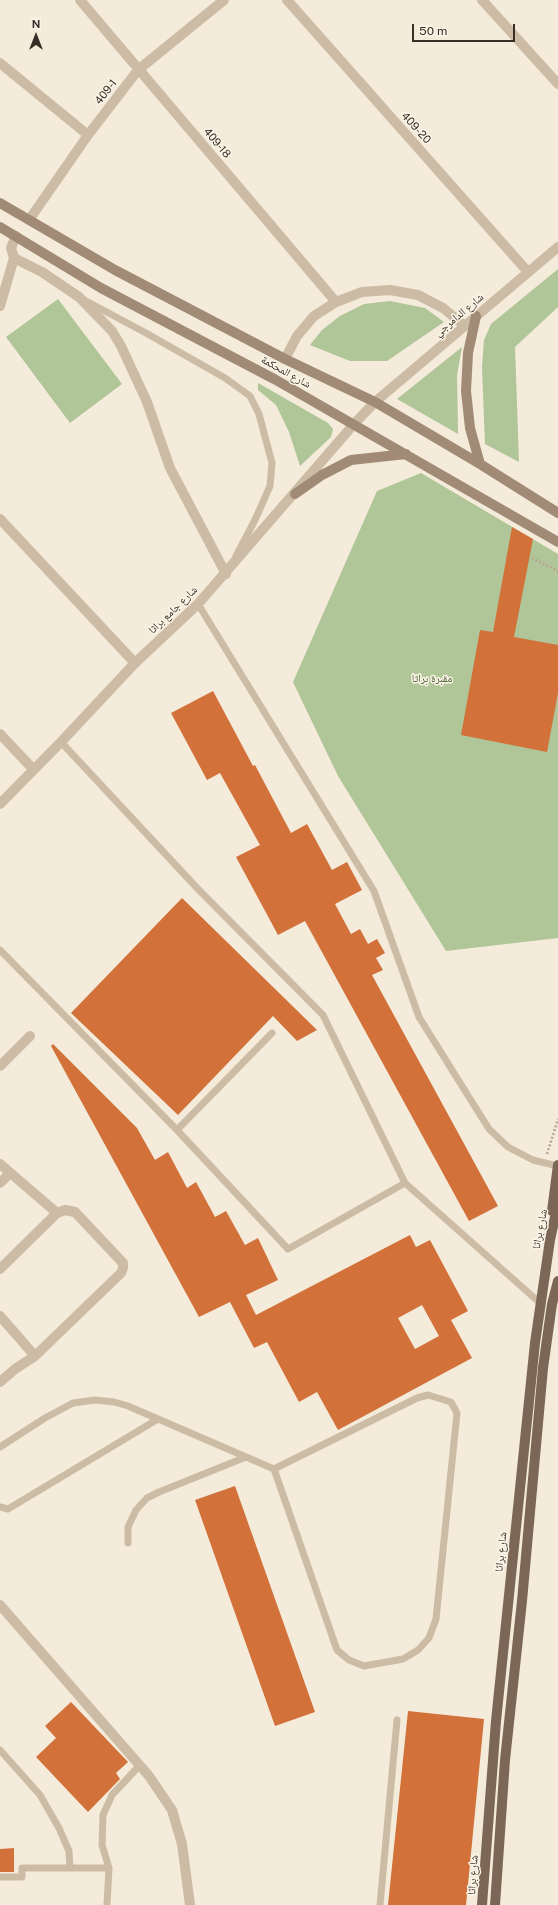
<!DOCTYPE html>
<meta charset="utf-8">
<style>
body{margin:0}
#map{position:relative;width:558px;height:1905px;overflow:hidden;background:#f4ebda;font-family:"Public Sans",sans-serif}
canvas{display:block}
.north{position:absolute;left:16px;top:16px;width:40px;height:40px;-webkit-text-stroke:3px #fbf4e7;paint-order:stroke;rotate:0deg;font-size:11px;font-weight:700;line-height:16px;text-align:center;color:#382e27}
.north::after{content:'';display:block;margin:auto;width:14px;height:18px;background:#382e27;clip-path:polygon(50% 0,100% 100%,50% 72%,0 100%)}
.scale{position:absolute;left:412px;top:24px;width:103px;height:18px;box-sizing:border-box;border:2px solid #382e27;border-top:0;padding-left:5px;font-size:12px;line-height:14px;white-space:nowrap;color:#382e27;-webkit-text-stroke:3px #fbf4e7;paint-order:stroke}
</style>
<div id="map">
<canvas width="558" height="1905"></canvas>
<div class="north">N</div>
<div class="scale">50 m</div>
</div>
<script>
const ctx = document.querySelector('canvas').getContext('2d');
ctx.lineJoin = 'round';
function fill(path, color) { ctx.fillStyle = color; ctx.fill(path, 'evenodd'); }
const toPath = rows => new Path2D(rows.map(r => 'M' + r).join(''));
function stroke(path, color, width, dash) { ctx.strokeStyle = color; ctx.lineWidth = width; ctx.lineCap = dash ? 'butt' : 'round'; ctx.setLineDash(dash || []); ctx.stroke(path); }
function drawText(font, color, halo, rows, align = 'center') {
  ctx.font = font + ' "Public Sans","Noto Naskh Arabic",sans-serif'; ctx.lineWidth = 3; ctx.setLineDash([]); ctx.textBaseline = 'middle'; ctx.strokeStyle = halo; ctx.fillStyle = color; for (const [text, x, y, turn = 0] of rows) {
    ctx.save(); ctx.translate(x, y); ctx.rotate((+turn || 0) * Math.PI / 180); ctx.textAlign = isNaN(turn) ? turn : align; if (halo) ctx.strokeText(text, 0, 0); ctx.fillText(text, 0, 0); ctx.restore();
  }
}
fill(toPath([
 [558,269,558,307,515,347,519,462,485,444,482,367,484,340,491,324],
 [58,299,122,384,70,423,6,337],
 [390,301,425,308,444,322,387,361,350,361,310,345,322,330,340,316,364,304],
 [462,347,457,375,458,434,397,399],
 [258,383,328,423,333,429,331,437,300,466,289,432,276,405,258,390],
 [421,473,558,554,558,938,446,951,338,776,293,682,377,491]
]), '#b0c598');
fill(toPath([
 [512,527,533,539,514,637,558,645,558,693,547,752,461,735,480,630,493,632],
 [213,691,253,766,255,765,291,833,307,824,332,870,347,862,362,890,335,904,351,934,360,929,368,944,377,939,385,953,376,958,383,970,372,975,498,1206,469,1221,305,921,278,935,236,857,260,845,220,773,207,780,171,713],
 [182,898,317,1030,297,1041,273,1016,178,1115,71,1013],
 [53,1044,137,1128,155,1160,168,1152,187,1188,196,1182,215,1217,226,1211,245,1245,258,1238,278,1280,246,1295,256,1315,410,1235,416,1247,430,1240,468,1311,451,1320,472,1358,338,1430,317,1392,299,1402,267,1342,254,1348,230,1302,199,1317,51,1046],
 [422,1305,439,1336,415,1349,398,1318],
 [235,1486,315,1712,275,1726,195,1500],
 [71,1702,128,1762,116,1773,120,1779,88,1812,36,1757,56,1738,45,1726],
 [408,1711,484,1719,466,1905,388,1905],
 [14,1848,14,1872,0,1872,0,1849]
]), '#d2713a');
stroke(toPath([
 [532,558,558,571],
 [547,1154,558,1119]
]), '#b9a68f', 2.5, [2, 2]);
stroke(toPath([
 [86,301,146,333,225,378,250,396,259,414,272,463,270,486,255,520,236,556],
 [198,604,374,891,419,1017,472,1102,489,1129,508,1147,533,1160,558,1166],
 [61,742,197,888,323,1015,405,1183,540,1303],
 [0,950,177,1130,288,1249,405,1183],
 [177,1130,272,1033],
 [0,1447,45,1418,73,1403,95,1400,114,1402,128,1406,274,1469,337,1650,349,1660,364,1666,403,1659,418,1650,429,1638,436,1619,457,1413,451,1402,428,1395,417,1398,274,1469],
 [0,1507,8,1509,158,1419],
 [128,1543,128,1527,136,1510,147,1498,159,1492,246,1457],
 [0,1750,40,1795,59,1828,69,1851,70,1868],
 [0,1877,22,1877,22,1868,109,1868],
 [107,1905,109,1868,102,1845,103,1815,112,1795,140,1765],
 [380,1905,397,1720]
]), '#cdbca5', 7);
stroke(toPath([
 [80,0,336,302],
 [287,0,528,272],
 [482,0,558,84],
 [0,63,88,135],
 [29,220,88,135,138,70,224,0],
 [16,236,11,248,14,258,42,272,79,297,112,331,121,346,147,402,170,468,226,574],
 [0,306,14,258],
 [285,359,297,336,314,316,336,302,362,292,390,290,418,295,443,308,465,326],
 [0,519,135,663],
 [0,734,33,769],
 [0,1066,30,1036],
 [0,1164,57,1213],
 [0,1183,10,1173],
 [0,1269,57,1213,65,1210,75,1212,123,1263,123,1268,121,1273,35,1356,15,1369,0,1382],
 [0,1316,35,1356]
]), '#cdbca5', 10);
stroke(toPath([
 [0,804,61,742,135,663,198,604,354,424,375,402,558,247],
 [0,1605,149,1776,172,1810,182,1844,190,1905]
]), '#cdbca5', 10);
stroke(toPath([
 [0,203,115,270,285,359,375,402,480,464,558,513],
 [0,227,101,288,276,380,558,542],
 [476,316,468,353,466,391,470,428,480,464],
 [295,494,322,475,351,460,406,454]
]), '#a18b76', 10);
stroke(toPath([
 [552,1211,558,1165],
 [482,1905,496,1721,535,1343,550,1240,558,1203],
 [495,1905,505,1760,522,1601,543,1368,552,1304,558,1281]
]), '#7c6756', 10);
drawText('11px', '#382e27', '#fbf4e7', [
 ["409-1",106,92,-52],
 ["409-20",416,128,48],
 ["409-18",217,143,50],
 ["شارع الدامرجي",459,315,-40],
 ["شارع المحكمة",286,372,29],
 ["شارع جامع براثا",173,610,-44],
 ["شارع براثا",540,1229,-79],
 ["شارع براثا",501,1552,-84],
 ["شارع براثا",473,1875,-86]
]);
drawText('11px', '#415928', '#fbf4e7', [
 ["مقبرة براثا",432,679]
]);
</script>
